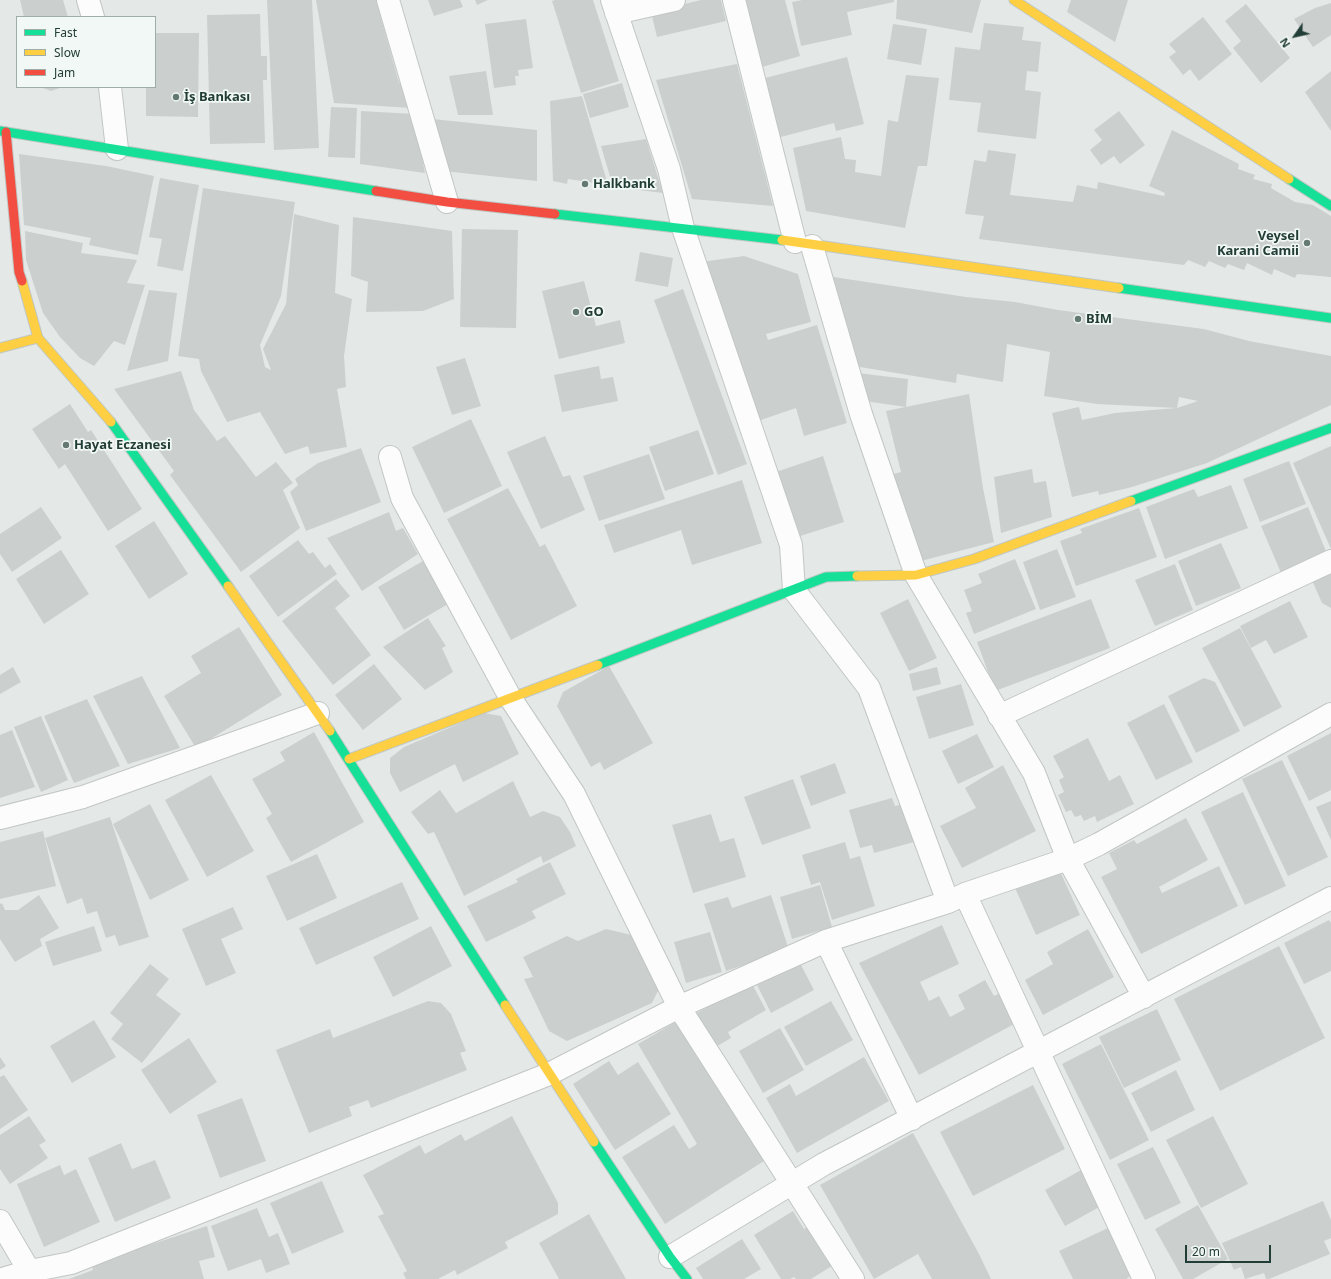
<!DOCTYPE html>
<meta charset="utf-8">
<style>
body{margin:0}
#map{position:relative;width:1331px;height:1279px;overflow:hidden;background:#e4e9e7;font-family:"Noto Sans",sans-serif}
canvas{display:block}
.legend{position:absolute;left:16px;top:16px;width:140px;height:72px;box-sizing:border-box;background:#f2f8f5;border:1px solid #9eada8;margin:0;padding:5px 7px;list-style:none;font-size:12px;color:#213d35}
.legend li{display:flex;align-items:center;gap:8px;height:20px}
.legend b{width:20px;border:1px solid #9eada8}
.north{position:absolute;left:1275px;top:16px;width:40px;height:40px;-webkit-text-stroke:3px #f2f8f5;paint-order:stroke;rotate:236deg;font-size:11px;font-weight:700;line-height:16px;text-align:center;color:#213d35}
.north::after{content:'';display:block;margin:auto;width:14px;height:18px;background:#213d35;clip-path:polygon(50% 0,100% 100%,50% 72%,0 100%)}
.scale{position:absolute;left:1185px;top:1245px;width:86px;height:18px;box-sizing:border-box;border:2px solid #213d35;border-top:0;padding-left:5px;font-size:12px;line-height:14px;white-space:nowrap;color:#213d35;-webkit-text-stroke:3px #f2f8f5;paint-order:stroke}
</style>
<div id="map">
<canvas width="1331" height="1279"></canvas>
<ul class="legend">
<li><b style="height:5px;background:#16e098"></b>Fast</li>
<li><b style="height:5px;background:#ffcf43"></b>Slow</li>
<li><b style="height:5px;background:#f24e42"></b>Jam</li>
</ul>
<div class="north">N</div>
<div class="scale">20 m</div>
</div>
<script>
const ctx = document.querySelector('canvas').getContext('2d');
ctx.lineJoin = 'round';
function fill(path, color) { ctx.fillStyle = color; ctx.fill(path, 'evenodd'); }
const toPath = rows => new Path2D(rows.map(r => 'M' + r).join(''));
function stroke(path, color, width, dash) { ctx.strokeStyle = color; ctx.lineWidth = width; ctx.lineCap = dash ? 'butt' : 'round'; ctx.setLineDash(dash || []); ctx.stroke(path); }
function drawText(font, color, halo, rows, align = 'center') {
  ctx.font = font + ' "Noto Sans",sans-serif'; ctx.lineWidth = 3.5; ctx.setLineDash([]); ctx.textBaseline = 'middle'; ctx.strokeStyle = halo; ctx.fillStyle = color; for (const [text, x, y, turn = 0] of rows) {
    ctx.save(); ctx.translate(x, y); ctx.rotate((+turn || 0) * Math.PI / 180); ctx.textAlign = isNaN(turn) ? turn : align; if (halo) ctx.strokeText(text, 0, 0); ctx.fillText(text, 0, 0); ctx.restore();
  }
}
fill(toPath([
 [20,0,63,0,68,17,24,17],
 [267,0,312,0,319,148,274,150],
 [316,0,376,0,399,83,406,83,411,108,334,103],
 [428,0,460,0,463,7,434,16],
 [475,0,488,0,477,5],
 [555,0,593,0,619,81,581,93,552,1],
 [701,0,721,0,726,21,657,37,651,12],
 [744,0,785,0,800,56,762,67],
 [802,0,894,0,894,2,847,12,852,35,801,46,792,2],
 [897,0,981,0,972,33,896,19],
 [1071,0,1128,0,1115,42,1067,12],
 [1331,3,1331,35,1313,47,1294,19,1315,8],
 [1246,4,1290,58,1261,83,1233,48,1241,41,1225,21],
 [260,14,261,56,267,56,267,80,263,80,265,143,210,144,207,15],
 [1203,17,1232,54,1199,81,1190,69,1183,75,1169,57,1176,52,1169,44],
 [526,19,533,68,518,70,519,76,515,76,516,85,494,88,485,24],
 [984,23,1024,27,1022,40,1041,42,1038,72,1027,71,1025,90,1041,92,1036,139,977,132,981,103,949,100,955,47,980,50],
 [893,24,927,29,921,65,887,59],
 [155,33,199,33,198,117,146,116,146,87,155,87],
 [847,57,864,124,836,131,834,123,777,138,761,79],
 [737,64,773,206,692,199,656,80],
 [486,71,493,115,458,115,449,76],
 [1331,71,1331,131,1305,92],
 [906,75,939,78,927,166,918,166,905,228,806,211,793,148,841,137,845,159,856,160,855,172,881,176,888,120,898,122],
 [622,83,629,107,590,118,583,94],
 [40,87,63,87,51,91],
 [582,96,608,185,568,179,567,184,553,181,550,101],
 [331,107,357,108,355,158,328,157],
 [361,111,414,114,425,173,360,164],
 [1119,111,1145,145,1120,164,1114,156,1101,165,1090,150,1102,140,1094,130],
 [433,119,537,130,537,181,443,171],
 [1172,130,1239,164,1238,169,1255,175,1253,179,1272,184,1271,188,1295,202,1313,205,1331,216,1331,277,1297,274,1295,278,1274,269,1272,275,1247,263,1244,270,1228,264,1225,268,1209,261,1205,267,1188,260,1184,265,979,239,984,216,965,214,974,160,986,162,988,150,1016,154,1010,195,1073,202,1077,185,1097,189,1098,182,1164,196,1165,193,1149,186],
 [646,139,663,193,613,187,601,146],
 [19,154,106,166,154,176,138,255,89,245,91,238,24,225],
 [160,178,199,185,183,271,157,266,162,239,149,237],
 [203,188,295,202,281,296,260,345,265,367,271,370,263,349,286,304,294,214,339,225,335,293,352,299,344,356,346,387,337,389,347,447,310,454,308,446,285,454,260,412,227,422,201,371,199,359,178,356],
 [353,217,452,231,454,299,423,311,366,312,368,282,351,276],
 [462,229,518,230,516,328,460,327],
 [25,231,83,243,81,253,137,260,127,283,145,285,125,345,114,341,94,366,80,358,60,337,43,313,26,260],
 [640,252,673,258,668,287,635,281],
 [744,256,798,274,811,322,766,334,768,340,817,325,847,423,804,436,796,408,755,422,701,262],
 [827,276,966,297,1015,302,1058,310,1204,329,1249,341,1331,356,1331,405,1207,463,1132,487,1099,495,1098,491,1072,497,1052,413,1079,407,1082,420,1115,413,1177,408,1097,404,1044,396,1050,352,1007,344,1003,382,957,374,956,383,854,366],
 [1179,397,1198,401,1177,408],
 [584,281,596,326,620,320,625,343,559,359,542,291],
 [683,289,747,464,718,475,654,300],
 [149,290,177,293,168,361,127,371],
 [465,358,481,406,452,415,436,367],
 [599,366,601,379,613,377,618,401,562,412,554,375],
 [181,371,194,410,217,441,225,436,256,477,276,462,293,483,283,490,300,528,241,572,170,475,174,471,114,389],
 [857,373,908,379,906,407,864,401],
 [969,394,983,488,994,542,917,562,893,474,901,472,886,411],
 [70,404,88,432,91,430,142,509,108,531,65,464,59,469,32,429],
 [471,419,502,486,444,513,412,447],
 [698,430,714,474,665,491,649,447],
 [545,436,563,477,570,475,585,510,541,529,507,452],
 [1331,446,1331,549,1293,463],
 [361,448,381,502,306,531,290,492,298,485,295,479,318,463],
 [649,454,665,499,599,521,583,476],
 [823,456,844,522,794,538,773,473],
 [1289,461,1306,504,1260,522,1243,479],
 [1032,469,1034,483,1046,481,1052,517,1001,533,994,477],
 [742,480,762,543,692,565,681,530,614,553,604,525],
 [1231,485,1248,528,1165,559,1146,507,1194,489,1198,497],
 [508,488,540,547,545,544,577,606,511,640,447,519],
 [41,507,62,538,12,572,0,554,0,534],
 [1308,507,1327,554,1281,573,1261,526],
 [1139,508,1157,557,1076,586,1060,541,1082,533,1080,529],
 [389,512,396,531,403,528,418,554,362,591,327,538],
 [154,521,188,574,149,599,115,546],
 [298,540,309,554,313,552,325,568,330,564,337,574,278,617,249,576],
 [1221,543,1241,588,1196,606,1178,561],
 [1057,549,1076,597,1040,610,1023,562],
 [61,550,89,594,44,624,16,579],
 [1015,559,1036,609,974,634,966,613,972,611,964,590,982,583,978,574],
 [423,561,448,604,404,630,378,587],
 [1175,564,1193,610,1155,626,1135,580],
 [1331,569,1331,608,1322,603,1311,578],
 [336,579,350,596,335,608,371,655,333,685,282,621],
 [908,599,937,658,909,671,880,613],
 [1091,599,1110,648,995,691,977,642],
 [1290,601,1308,637,1274,654,1266,640,1251,648,1240,626],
 [428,618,446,646,442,648,453,672,425,690,383,647],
 [239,627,282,695,196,748,164,696,201,673,191,656],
 [1240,628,1282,707,1244,727,1202,648],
 [374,664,402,699,363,730,335,695],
 [609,666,653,743,604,770,600,762,591,767,557,706,563,692],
 [13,667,21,682,0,694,0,675],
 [937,667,941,684,913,691,909,674],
 [142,676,180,748,128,764,93,696],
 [1204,678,1215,682,1240,731,1196,753,1168,696],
 [961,684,974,725,929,739,916,697],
 [87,699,120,766,74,783,44,716],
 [1164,704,1193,762,1156,780,1127,723],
 [484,713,501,716,519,754,463,782,455,764,400,792,390,773,390,758,404,747],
 [41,716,68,780,41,792,14,727],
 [12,730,35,787,0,798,0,735],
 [314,732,364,822,291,862,266,818,272,814,252,779,285,761,280,752],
 [1331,733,1331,790,1309,801,1287,756],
 [977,734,994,767,958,784,942,751],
 [1088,738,1109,781,1120,775,1134,804,1097,822,1095,816,1084,821,1081,815,1075,817,1071,810,1066,812,1058,795,1064,792,1059,780,1064,777,1053,756],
 [1282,760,1328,857,1288,876,1242,779],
 [835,763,846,793,811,806,800,776],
 [1003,765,1036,831,962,868,940,826,976,808,965,788],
 [211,775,254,851,207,877,165,800],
 [793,779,811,828,762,845,744,797],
 [513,781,530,817,543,811,560,817,570,832,576,846,543,863,541,856,464,896,434,832,428,834,411,812,440,790,456,813],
 [1243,792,1286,886,1245,905,1201,812],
 [892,798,895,806,903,804,914,842,874,853,872,845,860,848,849,810],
 [1331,801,1331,840,1316,807],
 [150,804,189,880,150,900,113,824],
 [711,814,720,842,734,838,746,877,693,893,672,825],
 [110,817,149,937,119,946,115,935,106,938,97,911,87,914,82,898,67,904,45,838],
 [1186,818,1208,860,1159,887,1162,893,1219,866,1238,906,1141,954,1101,877,1117,869,1109,853,1134,840,1137,844],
 [43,831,56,886,0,899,0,842],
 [845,842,850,859,860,856,875,906,832,920,820,882,811,885,802,855],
 [317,854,337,898,287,921,266,876],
 [550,862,566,894,532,911,536,918,486,942,467,906,518,882,516,879],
 [1059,869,1080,915,1036,935,1015,888],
 [402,882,419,919,316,965,299,928],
 [820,885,832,927,792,939,780,897],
 [39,895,59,928,40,939,42,946,15,962,0,939,0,904,2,903,5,910,18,910],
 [771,895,789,950,726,971,704,904,728,897,732,908],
 [233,907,243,929,221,939,236,973,206,986,182,929],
 [1329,920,1331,923,1331,971,1304,984,1284,943],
 [942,925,959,964,920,982,929,1001,939,996,950,1017,965,1009,958,995,985,980,994,996,1002,992,1018,1022,919,1075,859,963],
 [94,926,102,951,53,966,45,942],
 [431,926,452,966,393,997,373,957],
 [606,929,640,937,661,985,652,1003,567,1041,549,1031,524,979,533,977,523,957,567,936,578,941],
 [1088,929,1114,977,1043,1015,1025,980,1053,964,1047,952],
 [710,932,722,972,686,983,674,942],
 [1279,946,1325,1038,1220,1091,1174,999],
 [800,963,814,990,771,1013,757,985],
 [150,964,169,979,156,995,181,1014,142,1063,111,1039,123,1024,110,1013],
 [751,982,766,1010,728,1032,731,1038,714,1048,695,1014],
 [428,1001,441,1003,451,1014,466,1051,460,1053,467,1070,371,1108,368,1100,349,1107,352,1116,309,1133,276,1050,330,1029,333,1038],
 [831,1001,853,1040,806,1066,784,1027],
 [1157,1009,1181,1060,1124,1088,1099,1037],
 [94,1020,116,1057,72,1083,50,1046],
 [679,1020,764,1161,665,1224,622,1157,674,1125,689,1149,697,1144,638,1044],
 [780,1028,804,1070,763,1093,739,1051],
 [189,1038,217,1082,170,1114,141,1070],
 [1101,1044,1149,1140,1110,1160,1062,1064],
 [0,1057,6,1066,0,1070],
 [864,1057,889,1101,797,1153,766,1098,790,1084,796,1096],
 [609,1061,618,1075,638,1062,671,1114,615,1150,573,1084],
 [1176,1070,1195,1110,1151,1132,1131,1093],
 [4,1075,28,1110,0,1129,0,1077],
 [1033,1085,1065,1149,973,1196,940,1132],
 [242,1098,266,1161,220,1178,197,1115],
 [29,1116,46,1141,39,1145,48,1158,10,1184,0,1169,0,1135],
 [512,1116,558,1203,558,1214,505,1242,508,1248,457,1275,455,1270,438,1279,406,1279,403,1273,407,1271,378,1216,384,1214,363,1175,420,1145,425,1154,461,1134,465,1141],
 [1213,1116,1248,1184,1201,1208,1166,1140],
 [913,1133,979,1254,991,1279,932,1279,918,1254,874,1279,820,1185],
 [121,1143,132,1169,155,1160,171,1198,115,1222,88,1158],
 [1153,1147,1181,1203,1145,1220,1117,1164],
 [60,1165,64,1175,76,1169,100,1222,44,1247,17,1184],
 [1083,1169,1103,1205,1065,1226,1045,1190],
 [322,1181,344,1232,292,1254,270,1203],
 [1323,1201,1331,1220,1331,1238,1324,1241,1330,1254,1269,1279,1266,1279,1264,1273,1245,1279,1241,1267,1234,1270,1222,1243],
 [1198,1205,1228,1259,1193,1279,1183,1279,1155,1229],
 [257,1208,269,1237,278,1233,290,1264,266,1273,261,1259,228,1271,211,1226],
 [793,1211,804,1229,811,1225,835,1264,811,1279,796,1279,794,1277,790,1279,781,1279,754,1235],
 [589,1214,626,1279,559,1279,539,1243],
 [207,1226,215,1257,199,1261,204,1279,69,1279,93,1270,91,1264],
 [1108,1228,1131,1276,1126,1279,1073,1279,1059,1251],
 [742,1239,761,1269,744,1279,703,1279,696,1268]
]), '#cbd0ce');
const street = toPath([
 [88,0,93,17],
 [388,0,447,202],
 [612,0,669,169,683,228,791,545,794,590,869,688,948,902],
 [734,0,795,242],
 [616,13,674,0],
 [110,87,117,149],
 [812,246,861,414,916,575,1034,773,1068,859,1144,997],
 [390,457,402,498,511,699,574,794,679,1007,853,1279],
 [999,716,1331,561],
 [0,818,83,797,318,713],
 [965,894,1144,1279],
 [826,941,912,1119],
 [0,1221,34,1279],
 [670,1257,824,1164,1331,898],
 [2,1279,30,1271,71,1263,549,1074,679,1007,826,941,948,902,965,894,1068,859,1099,844,1331,714]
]);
const fast = toPath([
 [0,131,376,191],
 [1289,179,1331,206],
 [555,214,782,240],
 [1119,288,1331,318],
 [111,422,228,586],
 [1131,501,1331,428],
 [598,665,826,577,857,576],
 [330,731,505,1005],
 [594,1142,670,1257,687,1279]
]);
const slow = toPath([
 [1014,0,1289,179],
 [782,240,1119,288],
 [22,281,38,338,111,422],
 [0,348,38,338],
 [857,576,916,575,974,559,1131,501],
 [228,586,330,731],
 [349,759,598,665],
 [505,1005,594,1142]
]);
const jam = toPath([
 [6,132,19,272,22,281],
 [376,191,447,202,555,214]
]);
stroke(street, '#c1c6c4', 24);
stroke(fast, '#bfc7c4', 11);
stroke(slow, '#bfc7c4', 11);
stroke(jam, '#bfc7c4', 11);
stroke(street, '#fbfcfb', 22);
stroke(fast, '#16e098', 9);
stroke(slow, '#ffcf43', 9);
stroke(jam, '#f24e42', 9);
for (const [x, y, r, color] of [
 [176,97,4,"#657973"],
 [585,184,4,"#657973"],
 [1307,243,4,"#657973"],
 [576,312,4,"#657973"],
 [1078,319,4,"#657973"],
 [66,445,4,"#657973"]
]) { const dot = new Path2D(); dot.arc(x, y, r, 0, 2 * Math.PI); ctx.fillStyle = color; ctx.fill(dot); stroke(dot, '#f2f8f5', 1.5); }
drawText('bold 13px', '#213d35', '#f2f8f5', [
 ["İş Bankası",184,97],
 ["Halkbank",593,184],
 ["Veysel",1299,236,"right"],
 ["Karani Camii",1299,251,"right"],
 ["GO",584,312],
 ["BİM",1086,319],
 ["Hayat Eczanesi",74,445]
], 'left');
</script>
